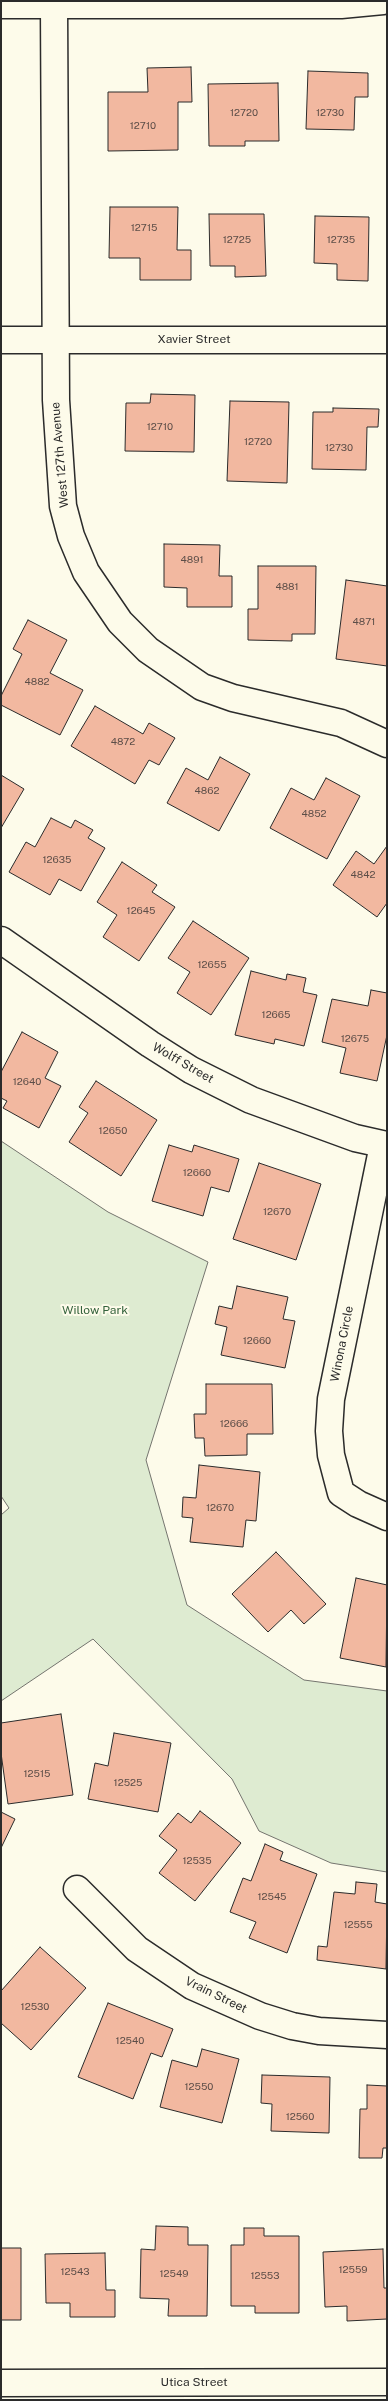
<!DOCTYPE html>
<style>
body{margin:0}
#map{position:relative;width:388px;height:2401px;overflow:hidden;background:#fdfbea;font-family:"Public Sans",sans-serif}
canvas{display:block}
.frame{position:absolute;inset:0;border:2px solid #2b2b2b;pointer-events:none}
</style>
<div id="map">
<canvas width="388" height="2401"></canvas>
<div class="frame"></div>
</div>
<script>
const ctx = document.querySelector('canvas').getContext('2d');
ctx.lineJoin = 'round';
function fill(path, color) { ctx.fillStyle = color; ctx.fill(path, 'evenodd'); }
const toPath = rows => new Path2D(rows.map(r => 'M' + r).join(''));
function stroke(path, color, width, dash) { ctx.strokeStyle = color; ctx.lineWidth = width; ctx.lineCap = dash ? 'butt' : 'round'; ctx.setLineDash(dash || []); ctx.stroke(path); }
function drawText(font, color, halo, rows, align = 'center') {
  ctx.font = font + ' "Public Sans",sans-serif'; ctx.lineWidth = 4; ctx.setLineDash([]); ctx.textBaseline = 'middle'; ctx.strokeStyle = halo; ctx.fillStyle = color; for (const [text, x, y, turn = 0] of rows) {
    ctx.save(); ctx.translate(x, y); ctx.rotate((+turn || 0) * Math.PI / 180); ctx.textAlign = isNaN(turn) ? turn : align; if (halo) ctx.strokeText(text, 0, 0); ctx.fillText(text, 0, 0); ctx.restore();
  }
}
const green = toPath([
 [1,1141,108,1212,208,1262,146,1460,187,1605,304,1680,387,1691,387,1872,331,1863,259,1831,232,1779,93,1639,1,1701,1,1515,9,1508,1,1496,1,1141]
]);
fill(green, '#deebd1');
stroke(green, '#74746e', 1);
const building = toPath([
 [191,67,192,102,178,102,178,150,108,151,108,92,148,92,147,68,191,67],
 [308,71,368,73,368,97,355,97,354,130,306,129,308,71],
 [278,83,279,141,245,141,245,146,209,146,208,84,278,83],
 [110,207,178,207,177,250,191,250,191,280,140,280,140,258,109,258,110,207],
 [209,214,264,214,266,276,235,277,235,266,210,266,209,214],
 [315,216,369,217,368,281,337,280,337,264,314,263,315,216],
 [151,394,195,395,194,452,125,451,126,403,150,403,151,394],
 [230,401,289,402,287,483,227,481,230,401],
 [333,408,379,409,378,427,367,427,366,470,312,469,313,412,333,412,333,408],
 [164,544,220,545,219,576,232,576,232,607,187,607,187,588,164,587,164,544],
 [258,566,316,566,315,634,292,634,292,641,248,640,248,609,258,609,258,566],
 [346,580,387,586,387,666,336,659,346,580],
 [28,620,67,640,50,673,83,690,60,735,1,705,1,696,22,654,13,649,28,620],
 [95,706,143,734,149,723,175,738,159,765,149,760,135,784,71,746,95,706],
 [220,757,250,774,219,831,167,803,186,768,208,780,220,757],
 [1,775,24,789,1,828,1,775],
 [326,778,360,796,327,859,270,828,291,788,314,800,326,778],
 [51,818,71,828,75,820,93,830,88,838,105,848,81,891,59,879,50,895,9,872,26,842,35,847,51,818],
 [387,846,387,903,377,917,333,885,356,851,374,864,387,846],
 [122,862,157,885,152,892,175,907,139,961,103,937,117,915,97,902,122,862],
 [193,921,249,958,211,1015,177,993,190,972,168,958,193,921],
 [251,971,286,980,287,974,306,978,303,992,317,995,304,1046,275,1039,274,1044,235,1035,251,971],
 [371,990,387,993,387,1035,377,1081,340,1073,346,1048,322,1042,332,999,368,1006,371,990],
 [22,1032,58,1052,45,1078,61,1086,39,1128,3,1108,7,1101,1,1098,1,1072,22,1032],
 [96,1081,157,1120,121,1176,69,1142,88,1113,79,1107,96,1081],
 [169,1145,192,1152,194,1145,239,1159,229,1192,211,1187,203,1216,152,1201,169,1145],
 [259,1163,321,1184,296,1260,233,1239,259,1163],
 [237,1286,288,1297,283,1319,295,1321,285,1368,221,1355,227,1327,215,1324,219,1306,232,1309,237,1286],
 [206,1384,272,1384,273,1434,247,1434,247,1455,205,1456,204,1438,195,1438,194,1414,206,1414,206,1384],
 [199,1465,260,1472,256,1521,246,1520,243,1547,190,1542,193,1518,182,1517,183,1497,196,1498,199,1465],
 [276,1552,326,1604,304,1624,291,1610,268,1632,232,1594,276,1552],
 [356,1578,387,1585,386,1667,340,1658,356,1578],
 [61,1714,73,1795,8,1804,1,1753,1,1723,61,1714],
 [114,1733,171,1743,158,1812,88,1799,95,1763,108,1766,114,1733],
 [200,1811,241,1843,195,1901,159,1873,177,1850,159,1836,178,1813,191,1823,200,1811],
 [1,1812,15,1819,1,1848,1,1812],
 [265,1844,283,1852,280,1860,317,1874,287,1953,249,1938,256,1922,230,1912,243,1878,251,1881,265,1844],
 [356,1882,377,1884,375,1902,387,1904,386,1969,317,1960,318,1946,327,1947,334,1892,355,1894,356,1882],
 [40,1947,86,1988,31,2050,1,2023,1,1991,40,1947],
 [108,2003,173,2029,162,2057,151,2053,133,2099,78,2077,108,2003],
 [202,2049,239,2059,222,2123,160,2107,172,2060,197,2067,202,2049],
 [262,2075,330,2077,329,2133,271,2131,272,2104,261,2103,262,2075],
 [367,2085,387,2086,387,2148,383,2148,382,2158,359,2158,360,2109,367,2109,367,2085],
 [156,2226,188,2227,188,2245,208,2245,207,2316,168,2316,169,2299,140,2298,141,2249,155,2250,156,2226],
 [244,2228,264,2228,264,2236,299,2236,299,2313,255,2313,255,2306,231,2306,231,2245,244,2245,244,2228],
 [1,2248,21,2248,21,2320,1,2320,1,2248],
 [383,2249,384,2288,387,2288,387,2319,347,2321,347,2306,325,2307,323,2252,383,2249],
 [105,2253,106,2290,115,2290,115,2317,70,2317,70,2303,46,2303,45,2254,105,2253]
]);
fill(building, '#f2b8a0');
stroke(building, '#2b2b2b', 1);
const street = toPath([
 [1,5,341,5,383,1],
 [54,5,56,400,63,506,71,536,86,572,120,622,148,650,202,687,233,698,341,723,387,744],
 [1,340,387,340],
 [1,940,150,1044,191,1070,251,1100,355,1138,387,1145],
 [383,1145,331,1399,329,1431,331,1455,341,1493,358,1504,387,1517],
 [77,1889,137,1949,192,1986,260,2016,292,2026,319,2031,387,2035],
 [1,2383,387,2382]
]);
stroke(street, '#2b2b2b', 29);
stroke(street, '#fdfbea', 26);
drawText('10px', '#5d4e48', null, [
 ["12720",244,113],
 ["12730",330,113],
 ["12710",143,126],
 ["12715",144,228],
 ["12725",237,240],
 ["12735",341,240],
 ["12710",160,427],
 ["12720",258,442],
 ["12730",339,448],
 ["4891",192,560],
 ["4881",287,587],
 ["4871",364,622],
 ["4882",37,682],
 ["4872",123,742],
 ["4862",207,791],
 ["4852",314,814],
 ["12635",57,860],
 ["4842",363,875],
 ["12645",141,911],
 ["12655",212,965],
 ["12665",276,1015],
 ["12675",355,1039],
 ["12640",27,1082],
 ["12650",113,1131],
 ["12660",197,1173],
 ["12670",277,1212],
 ["12660",257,1341],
 ["12666",234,1424],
 ["12670",220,1508],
 ["12515",37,1774],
 ["12525",128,1783],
 ["12535",197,1861],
 ["12545",272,1897],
 ["12555",358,1925],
 ["12530",35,2007],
 ["12540",130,2041],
 ["12550",199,2087],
 ["12560",300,2117],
 ["12559",353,2270],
 ["12543",75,2272],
 ["12549",174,2274],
 ["12553",265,2276]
]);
drawText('12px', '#2b2b2b', '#fdfbea', [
 ["Xavier Street",194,339],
 ["West 127th Avenue",60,455,-95],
 ["Wolff Street",183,1063,30],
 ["Winona Circle",342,1344,-79],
 ["Vrain Street",216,1995,26],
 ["Utica Street",194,2382]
]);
drawText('12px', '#34623c', '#fdfbea', [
 ["Willow Park",95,1310]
]);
</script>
